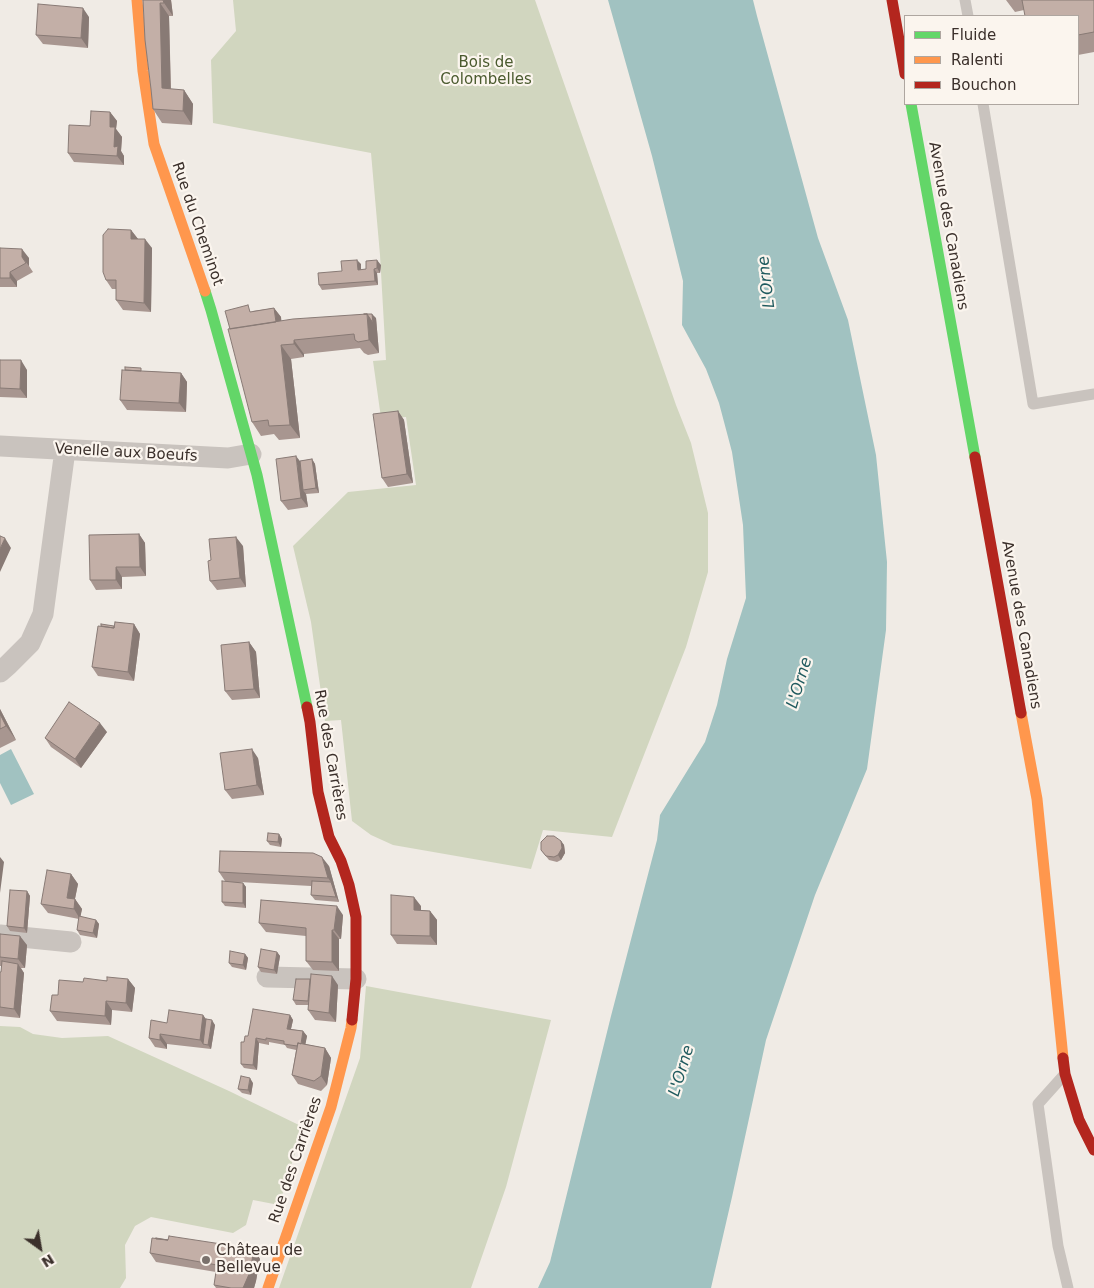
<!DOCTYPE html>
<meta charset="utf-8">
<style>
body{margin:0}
#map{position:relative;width:1094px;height:1288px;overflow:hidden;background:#f0ebe5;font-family:"DejaVu Sans",sans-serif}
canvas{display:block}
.legend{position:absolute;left:904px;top:15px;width:175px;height:90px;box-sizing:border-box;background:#fbf5ee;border:1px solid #aea6a0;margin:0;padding:6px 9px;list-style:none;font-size:15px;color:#3b302b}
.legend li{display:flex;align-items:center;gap:10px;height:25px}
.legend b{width:25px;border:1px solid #aea6a0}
.north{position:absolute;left:15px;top:1223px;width:50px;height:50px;-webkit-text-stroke:4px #fbf5ee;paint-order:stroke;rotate:148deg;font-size:14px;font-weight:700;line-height:20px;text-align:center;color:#3b302b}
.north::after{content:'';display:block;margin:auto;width:18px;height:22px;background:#3b302b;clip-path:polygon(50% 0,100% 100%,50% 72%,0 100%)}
</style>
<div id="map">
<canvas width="1094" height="1288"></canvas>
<ul class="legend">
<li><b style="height:6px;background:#63d668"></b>Fluide</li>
<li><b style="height:6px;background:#ff974d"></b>Ralenti</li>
<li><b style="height:6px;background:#b3261e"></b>Bouchon</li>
</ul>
<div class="north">N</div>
</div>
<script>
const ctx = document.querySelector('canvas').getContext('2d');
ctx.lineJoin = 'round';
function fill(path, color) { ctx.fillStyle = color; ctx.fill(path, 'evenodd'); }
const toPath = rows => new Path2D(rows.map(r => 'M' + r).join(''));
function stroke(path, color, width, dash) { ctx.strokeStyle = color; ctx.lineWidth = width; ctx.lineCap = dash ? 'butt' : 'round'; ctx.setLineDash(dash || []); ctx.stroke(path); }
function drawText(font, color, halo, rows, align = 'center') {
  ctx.font = font + ' "DejaVu Sans",sans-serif'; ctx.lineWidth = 4.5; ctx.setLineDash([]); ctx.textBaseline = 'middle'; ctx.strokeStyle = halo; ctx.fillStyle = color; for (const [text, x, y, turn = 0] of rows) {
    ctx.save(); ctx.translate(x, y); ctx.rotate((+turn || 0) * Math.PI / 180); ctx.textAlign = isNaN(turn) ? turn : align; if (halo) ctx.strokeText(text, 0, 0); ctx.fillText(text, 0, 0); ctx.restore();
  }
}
fill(toPath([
 [233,0,535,0,676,405,691,443,708,513,708,572,686,647,612,837,543,830,531,869,393,845,371,835,352,821,341,720,325,721,311,622,293,546,348,492,416,485,406,417,381,418,373,361,386,360,380,255,371,153,213,123,211,60,236,31],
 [366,986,551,1020,506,1187,471,1288,279,1288,360,1058],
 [0,1026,20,1027,33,1034,62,1038,108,1036,229,1091,303,1127,279,1205,253,1200,246,1225,233,1233,151,1217,135,1226,125,1245,126,1278,120,1288,0,1288]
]), '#d1d6bf');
fill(toPath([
 [608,0,753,0,757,16,818,238,848,320,876,455,887,562,886,630,867,769,815,895,766,1040,732,1197,711,1288,538,1288,550,1262,611,1016,657,840,660,815,705,742,717,705,727,659,746,598,743,525,732,452,719,403,706,369,682,325,683,281,652,156],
 [11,749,34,794,11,805,0,783,0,755]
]), '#a1c2c1');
stroke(toPath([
 [965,0,968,16],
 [983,104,1033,404,1094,394],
 [1064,1075,1038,1104,1058,1246,1068,1288]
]), '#c9c3be', 11);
stroke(toPath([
 [0,446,228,458,251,454],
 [0,672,8,665,30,643,43,614,65,450],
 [0,935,71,942],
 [267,977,356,979]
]), '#c9c3be', 21);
stroke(toPath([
 [911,104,975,457],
 [205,291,211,310,257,475,307,707]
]), '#63d668', 11);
stroke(toPath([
 [137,0,143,71,154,144,205,291],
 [1021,713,1037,799,1063,1058],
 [268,1288,331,1107,351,1028,352,1020]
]), '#ff974d', 11);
stroke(toPath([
 [892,0,905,74],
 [975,457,1021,713],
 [307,707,310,722,318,792,329,837,341,861,349,885,356,917,356,979,352,1020],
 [1063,1058,1065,1074,1079,1120,1094,1150]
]), '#b3261e', 11);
fill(toPath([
 [143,0,171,0,173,16,169,16,171,89,184,90,193,104,192,125,162,123,153,109],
 [1006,0,1094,0,1094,52,1078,55,1078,16,1024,10,1015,12],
 [89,17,88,48,43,44,36,35],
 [110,112,117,121,116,129,122,137,121,151,124,156,124,165,74,162,68,153],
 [131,230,138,239,152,248,151,312,123,310,116,300,116,289,112,289,106,280],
 [0,248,29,258,29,266,33,272,17,281,17,287,0,287],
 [361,264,361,270,366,269,381,265,380,273,377,273,378,285,322,290,319,285,342,271],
 [274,308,281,317,281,321,376,318,379,353,368,355,364,353,360,348,304,354,304,357,291,359,300,438,279,440,274,434,261,436,252,422,253,311],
 [0,360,27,370,27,398,0,397],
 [144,371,181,373,187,382,186,412,127,410,120,400],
 [398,411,404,420,413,483,388,487,382,478],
 [312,459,315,464,319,493,306,494,308,507,288,510,281,501,300,461],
 [139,534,145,543,146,576,122,577,122,589,96,590,90,580],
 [243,546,246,587,217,590,210,581,211,560],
 [134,624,140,634,134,681,98,676,92,667,114,626],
 [249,642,256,652,260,698,232,700,225,691],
 [0,709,16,740,0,748],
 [107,732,81,768,51,747,45,738],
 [258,758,264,795,232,799,225,790],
 [279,834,282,839,281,847,270,845,267,841],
 [561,841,564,845,565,853,561,860,557,862,549,860,541,850],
 [329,866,339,902,315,900,311,895,311,886,239,882,243,883,246,887,246,908,225,906,222,902,225,881,219,872],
 [71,874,78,884,75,899,82,909,80,917,96,920,99,924,97,938,80,935,77,930,79,919,48,913,41,904],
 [27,891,30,896,27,933,10,931,7,926],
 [421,906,421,910,430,911,437,920,437,945,397,944,391,935],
 [343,915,341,939,339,939,339,971,313,970,306,961,306,936,266,932,259,923],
 [0,934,27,945,25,968,21,968,24,973,20,1018,0,1016,0,972,1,972,2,966,0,966],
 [277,952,280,956,277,974,261,972,258,967],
 [245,954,248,958,246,970,232,967,229,963],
 [128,979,135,988,132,1012,112,1010,111,1025,57,1021,50,1011,58,995,83,982],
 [338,985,336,1022,315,1020,308,1010,309,1005,296,1005,293,1000],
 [203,1015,206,1019,215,1025,211,1049,167,1044,167,1049,155,1047,149,1038,167,1023],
 [290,1015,293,1020,291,1029,303,1031,307,1036,305,1044,325,1048,331,1058,327,1085,321,1091,298,1084,292,1075,296,1050,287,1048,285,1045,269,1042,269,1045,259,1043,257,1070,244,1068,241,1064,244,1042,248,1036],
 [253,1083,251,1095,242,1093,238,1089],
 [254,1249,260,1259,256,1281,254,1288,216,1288,214,1285,216,1272,156,1262,150,1253]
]), '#a89690');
fill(toPath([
 [163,0,171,0,173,16,164,3],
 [160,3,169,16,171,102,162,88],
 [83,8,89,17,88,48,81,38],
 [184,90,193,104,192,125,183,111],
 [110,112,117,121,116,129,122,137,121,151,124,156,124,165,117,156,114,147,110,127],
 [131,230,138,239,131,239],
 [145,239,152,248,151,312,144,303],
 [22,249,29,258,29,266,22,257],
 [357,260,361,264,361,274,358,270],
 [377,260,381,265,380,273,377,268],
 [374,269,377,273,378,285,375,281],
 [10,272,17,281,17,287,10,278],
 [274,308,281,317,283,335,277,326],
 [367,314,372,314,376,318,379,353,369,340],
 [294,340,304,354,304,357,294,344],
 [281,345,291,359,300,438,290,425],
 [21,360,27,370,27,398,20,389],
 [181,373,187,382,186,412,179,403],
 [398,411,404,420,413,483,407,474],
 [296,456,303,465,303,490,306,494,308,507,301,498],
 [312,459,315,464,319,493,316,488],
 [139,534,145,543,146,576,140,567],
 [236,537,243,546,246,587,240,578],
 [5,538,11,548,0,572,0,549],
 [116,567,122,577,122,589,116,580],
 [134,624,140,634,134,681,128,672],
 [249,642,256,652,260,698,254,689],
 [0,709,16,740,6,726,0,714],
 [100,723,107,732,81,768,75,759],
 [252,749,258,758,264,795,257,785],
 [279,834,282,839,281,847,278,842],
 [561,841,564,845,565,853,561,860,558,855],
 [0,857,4,862,0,893],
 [322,857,329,866,339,902,336,897,331,882,328,878],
 [71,874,78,884,73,908,67,898],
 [243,883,246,887,246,908,243,903],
 [27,891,30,896,27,933,24,928],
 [414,897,421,906,421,919,414,910],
 [75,899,82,909,80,919,74,909],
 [337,906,343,915,341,939,334,930],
 [430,911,437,920,437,945,430,936],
 [96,920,99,924,97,938,93,933],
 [332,930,339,939,339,971,332,962],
 [20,936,27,945,25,968,18,959],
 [277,952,280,956,277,974,274,970],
 [245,954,248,958,246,970,243,965],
 [18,964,24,973,20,1018,14,1009],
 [332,976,338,985,336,1022,329,1013],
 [128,979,135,988,132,1012,126,1003],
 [106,1001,112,1010,111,1025,105,1016],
 [203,1015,209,1024,203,1044,200,1040],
 [290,1015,293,1020,290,1033,287,1029],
 [212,1020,215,1025,211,1049,208,1045],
 [303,1031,307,1036,304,1052,301,1047],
 [160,1034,167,1044,167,1049,160,1040],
 [256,1038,259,1043,257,1070,253,1065],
 [325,1048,331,1058,327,1085,321,1076],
 [250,1078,253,1083,251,1095,248,1090],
 [254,1249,260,1259,256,1281,254,1288,243,1288]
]), '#887a75');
const building = toPath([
 [143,0,163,0,164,3,160,3,162,88,184,90,183,111,153,109,151,89,145,40,143,0],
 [1022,0,1094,0,1094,32,1078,35,1078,16,1025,16,1022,0],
 [38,4,83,8,81,38,36,35,38,4],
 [91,111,110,112,110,127,115,127,114,147,118,146,117,156,68,153,69,125,90,126,91,111],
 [108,229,131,230,131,239,145,239,144,303,116,300,116,280,106,280,103,272,103,235,108,229],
 [0,248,22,249,22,257,26,263,10,272,10,278,0,278,0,248],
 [357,260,358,270,366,269,366,261,377,260,377,268,374,269,375,281,319,285,318,273,342,271,341,261,357,260],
 [248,305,250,312,274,308,276,322,230,329,225,311,248,305],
 [364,314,372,314,373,323,367,314,364,314],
 [367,314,369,340,358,342,355,340,354,334,294,340,294,344,281,345,290,425,269,426,268,420,252,422,228,329,293,319,367,314],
 [0,360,21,360,20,389,0,388,0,360],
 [125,367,141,368,141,371,125,370,125,367],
 [122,370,181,373,179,403,120,400,122,370],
 [398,411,407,474,382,478,373,414,398,411],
 [296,456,301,498,281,501,276,459,296,456],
 [312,459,316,488,303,490,300,461,312,459],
 [139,534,140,567,116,567,116,580,90,580,89,535,139,534],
 [0,536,5,538,0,549,0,536],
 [236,537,240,578,210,581,208,561,211,560,209,539,236,537],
 [115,622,134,624,128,672,92,667,98,626,114,628,115,622],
 [101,624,114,626,114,628,101,626,101,624],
 [249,642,254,689,225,691,221,645,249,642],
 [69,702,100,723,75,759,45,738,69,702],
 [0,714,6,726,0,729,0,714],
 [252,749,257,785,225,790,220,753,252,749],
 [268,833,279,834,278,842,267,841,268,833],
 [547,836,554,836,561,841,562,848,558,855,554,857,546,856,541,850,541,842,547,836],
 [220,851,313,853,322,857,328,878,219,872,220,851],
 [47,870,71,874,67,898,75,899,74,909,41,904,47,870],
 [222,881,243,883,243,903,222,902,222,881],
 [312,881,331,882,336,897,311,895,312,881],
 [10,890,27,891,24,928,7,926,10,890],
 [391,895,414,897,414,910,430,911,430,936,391,935,391,895],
 [261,900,337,906,334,930,332,930,332,962,306,961,306,928,259,923,261,900],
 [79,916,96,920,93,933,77,930,79,916],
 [0,934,20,936,18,959,0,957,0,934],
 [261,949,277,952,274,970,258,967,261,949],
 [230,951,245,954,243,965,229,963,230,951],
 [2,961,18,964,14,1009,0,1007,0,972,1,972,2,961],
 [311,974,332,976,329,1013,308,1010,311,974],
 [107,977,128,979,126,1003,106,1001,105,1016,50,1011,52,995,58,995,59,980,83,982,84,978,107,981,107,977],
 [296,979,310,979,308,1001,293,1000,296,979],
 [253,1009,290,1015,287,1029,303,1031,301,1044,298,1043,297,1046,284,1044,284,1041,266,1038,266,1040,256,1038,253,1065,241,1064,241,1042,244,1042,245,1036,248,1036,253,1009],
 [169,1010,203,1015,200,1040,160,1034,160,1040,149,1038,151,1020,167,1023,169,1010],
 [206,1019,212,1020,208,1045,203,1044,206,1019],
 [298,1043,325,1048,321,1076,314,1081,292,1075,298,1043],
 [241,1076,250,1078,248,1090,238,1089,241,1076],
 [169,1236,254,1249,250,1272,243,1288,231,1288,214,1285,217,1265,150,1253,152,1238,168,1240,169,1236],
 [156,1238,168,1240,156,1239,156,1238]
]);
fill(building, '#c3afa7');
stroke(building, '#887a75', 1);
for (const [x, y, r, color] of [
 [206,1260,5,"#7a716c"]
]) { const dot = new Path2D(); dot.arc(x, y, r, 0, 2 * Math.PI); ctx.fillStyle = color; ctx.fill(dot); stroke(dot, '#fbf5ee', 2); }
drawText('15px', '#4a5a2e', '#fbf5ee', [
 ["Bois de",486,63],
 ["Colombelles",486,80]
]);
drawText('15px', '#3b302b', '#fbf5ee', [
 ["Rue du Cheminot",197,224,71],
 ["Avenue des Canadiens",948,226,80],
 ["Venelle aux Boeufs",126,453,3],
 ["Avenue des Canadiens",1021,625,80],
 ["Rue des Carrières",330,755,80],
 ["Rue des Carrières",296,1160,-71]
]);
drawText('15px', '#3b302b', '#fbf5ee', [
 ["Château de",216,1251],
 ["Bellevue",216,1268]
], 'left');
drawText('italic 16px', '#1f5a5e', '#fbf5ee', [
 ["L'Orne",767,282,-97],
 ["L'Orne",800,683,-73],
 ["L'Orne",682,1071,-73]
]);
</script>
